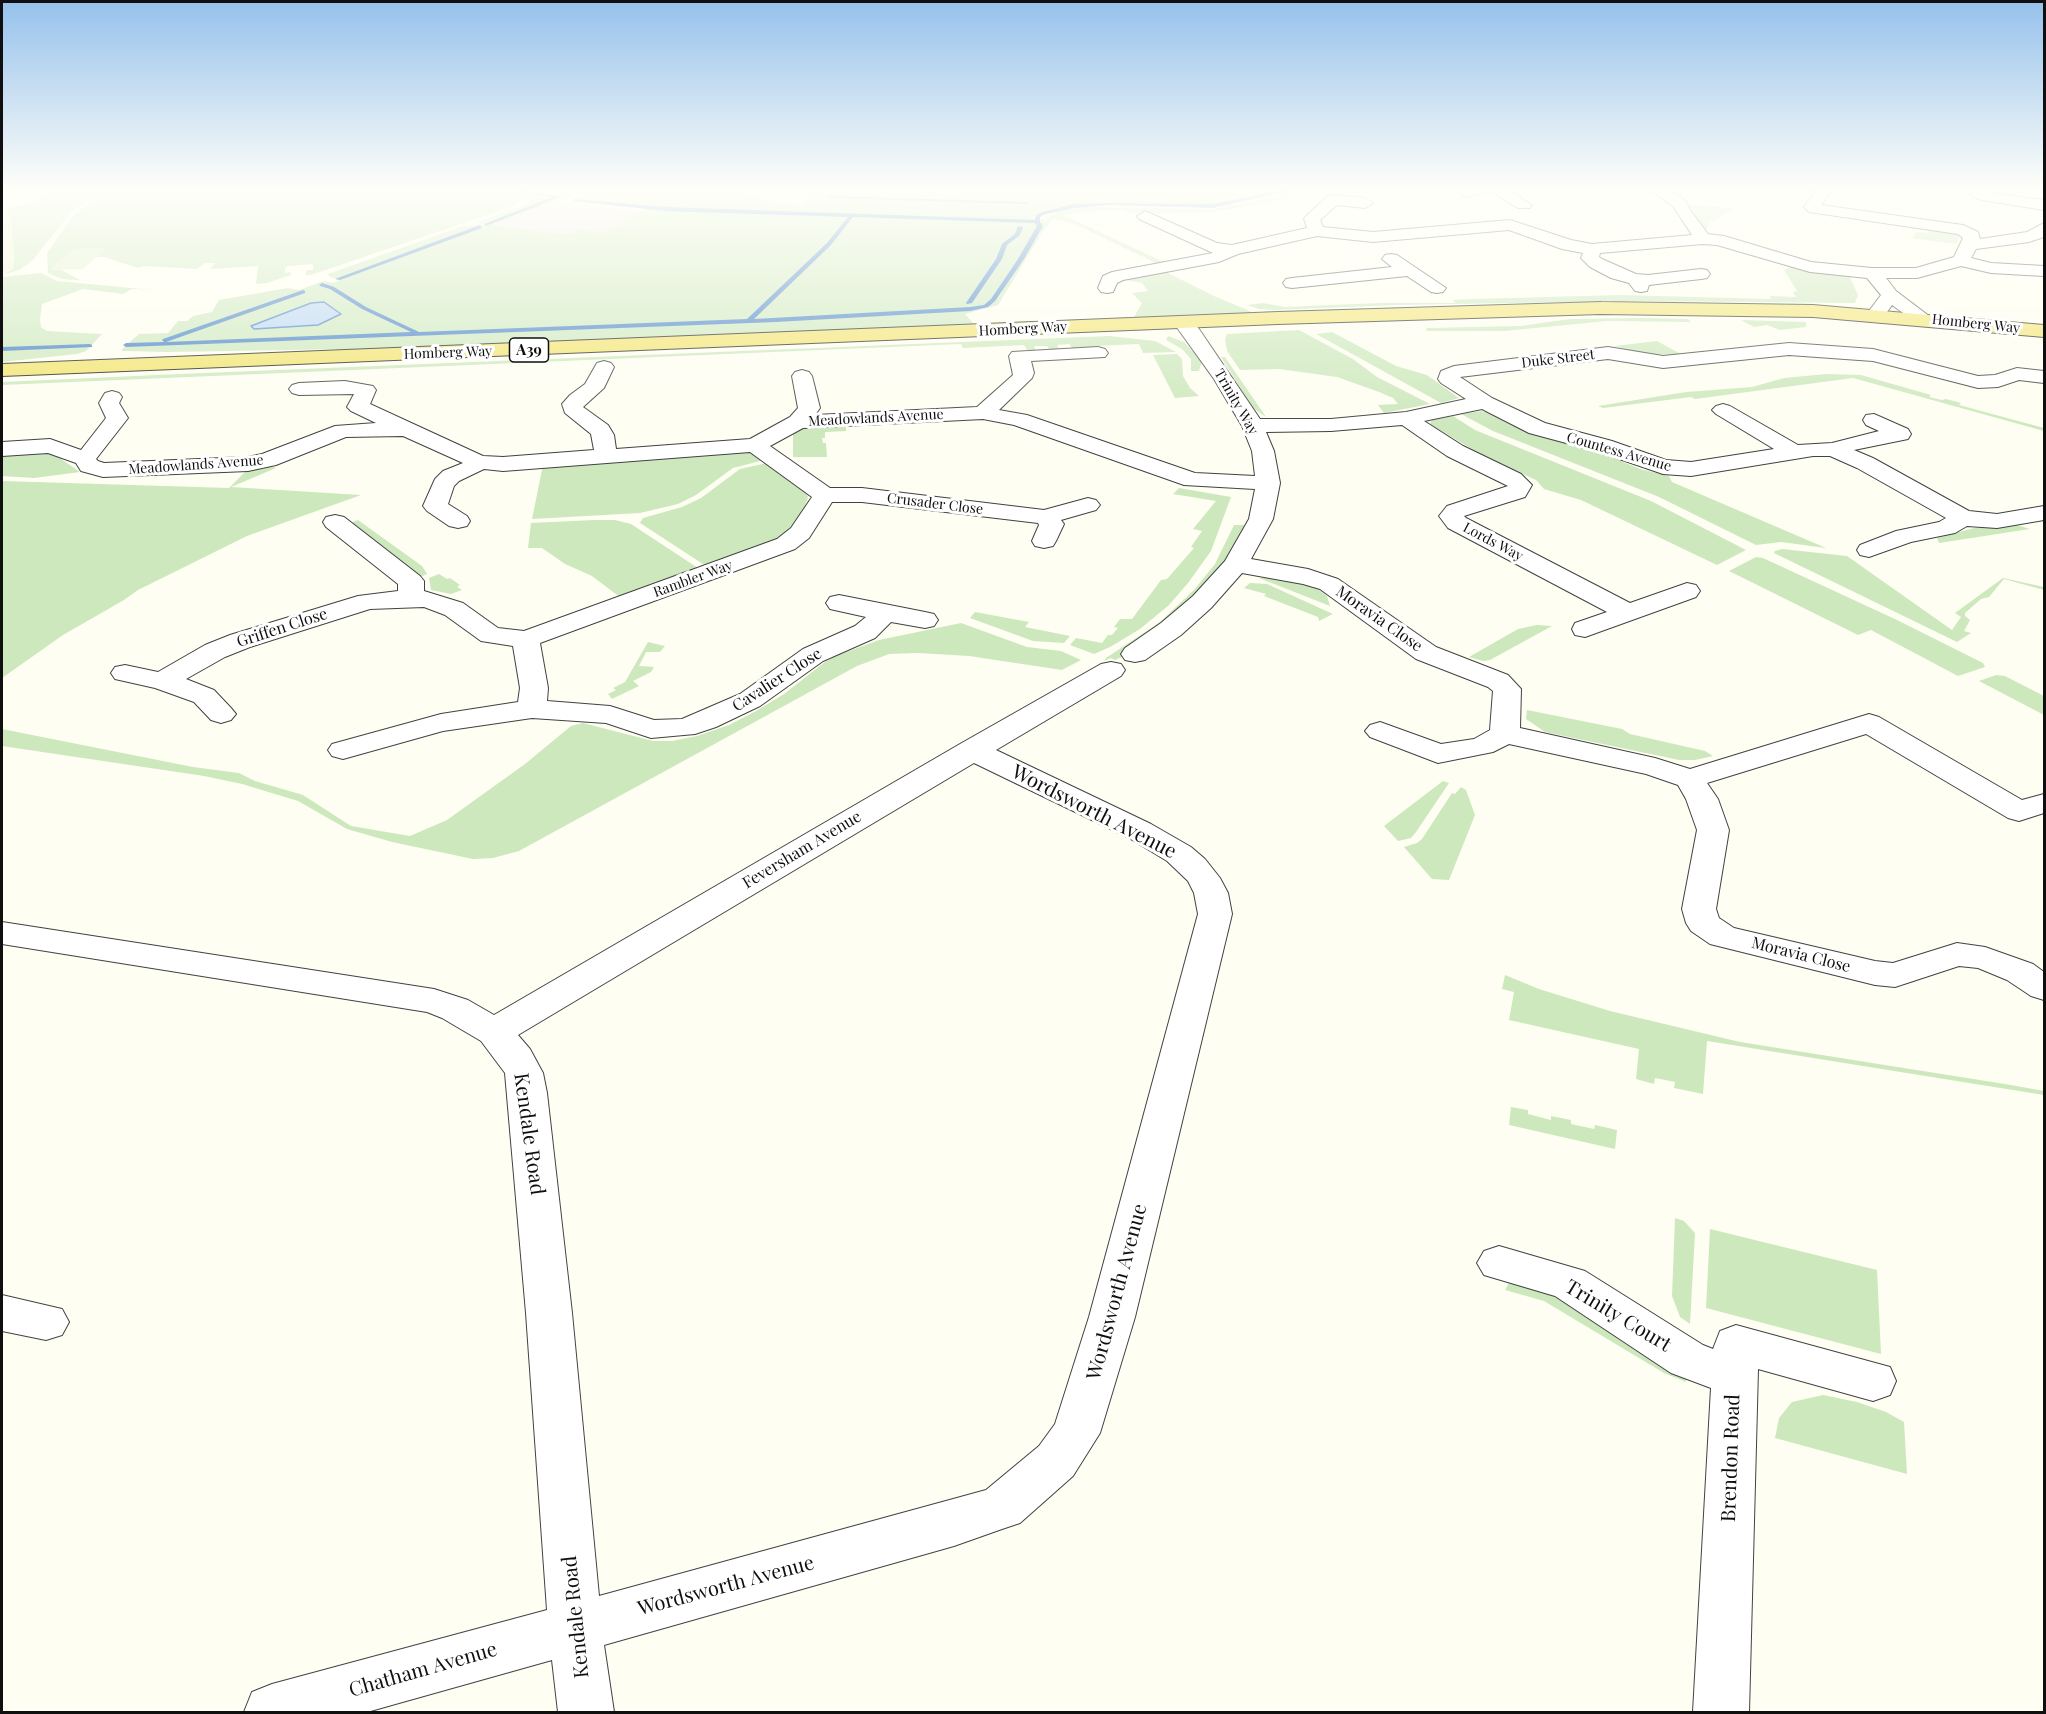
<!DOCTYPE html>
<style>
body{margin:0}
#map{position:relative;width:2046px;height:1714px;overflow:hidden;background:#fefef2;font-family:"Playfair Display",serif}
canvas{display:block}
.frame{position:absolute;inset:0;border:3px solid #0f0f0f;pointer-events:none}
</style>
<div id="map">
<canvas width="2046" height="1714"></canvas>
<div class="frame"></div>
</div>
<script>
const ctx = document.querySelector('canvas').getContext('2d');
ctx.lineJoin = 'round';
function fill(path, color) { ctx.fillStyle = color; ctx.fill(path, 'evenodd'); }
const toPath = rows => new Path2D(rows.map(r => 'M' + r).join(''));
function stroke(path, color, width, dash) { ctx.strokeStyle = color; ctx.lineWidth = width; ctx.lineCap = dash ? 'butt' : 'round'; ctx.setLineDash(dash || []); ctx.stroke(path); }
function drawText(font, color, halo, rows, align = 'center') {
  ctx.font = font + ' "Playfair Display",serif'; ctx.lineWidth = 6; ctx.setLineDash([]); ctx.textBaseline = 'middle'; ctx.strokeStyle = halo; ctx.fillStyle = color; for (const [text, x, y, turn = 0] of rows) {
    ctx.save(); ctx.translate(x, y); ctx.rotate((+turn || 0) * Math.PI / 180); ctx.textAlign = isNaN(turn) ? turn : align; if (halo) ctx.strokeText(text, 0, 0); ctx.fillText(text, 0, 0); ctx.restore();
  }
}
fill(toPath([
 [557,201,569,202,640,212,619,224,629,225,625,227,614,226,604,232,580,229,568,235,494,225]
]), '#ede4ed');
fill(toPath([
 [6,209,11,219,13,232,13,269,2,274,2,210]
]), '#f2f4d3');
fill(toPath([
 [54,190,114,190,88,201,72,211,32,261,19,270,2,275,13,269,14,258,11,219,6,209,38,200],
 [119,190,532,190,527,192,535,193,544,191,571,195,495,225,568,235,580,229,604,232,614,226,625,227,628,225,618,224,646,208,574,200,579,197,605,199,583,194,578,192,579,190,663,199,675,198,687,192,734,193,763,197,772,202,802,205,814,190,1292,190,1213,206,1110,204,1055,208,1056,209,1029,218,1048,220,1046,218,1059,211,1082,207,1215,209,1304,190,1320,190,1250,206,1213,212,1148,214,1142,212,1130,214,1123,210,1104,210,1063,215,1164,262,1158,264,1075,224,1054,219,1045,228,998,305,965,314,974,324,1134,317,1142,303,1132,293,1148,291,1142,283,1127,280,1166,272,1214,296,1252,312,1274,313,531,346,167,352,122,351,122,349,139,334,168,333,178,321,187,321,193,316,212,312,219,300,288,288,299,290,323,281,333,283,340,280,330,277,328,274,463,226,485,225,478,222,522,206,528,203,529,200,521,200,511,207,311,275,306,275,306,270,313,270,313,264,288,266,285,268,285,273,291,272,291,275,267,283,256,284,258,266,210,269,215,263,205,263,197,269,144,266,138,268,104,257,96,257,105,249,50,270,62,270,80,280,105,282,61,279,48,273,47,253,73,216,92,201],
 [1686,204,1702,205,1709,208,1709,206,1715,206,1734,209,1713,221,1705,219,1711,222,1706,229,1700,228],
 [1930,229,1958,233,1961,235,1956,244,1912,238,1916,232,1927,233],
 [1791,267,1812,273,1849,275,1858,295,1855,303,1627,301,1398,305,1274,310,1259,309,1247,305,1263,303,1285,307,1380,303,1456,303,1452,300,1472,299,1620,295,1771,299,1770,296,1796,297,1793,292,1797,291,1784,270],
 [41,273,57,281,153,290,132,289,123,294,83,289,42,304,40,320,41,327,47,331,102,334,86,351,77,354,2,362,2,277],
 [1639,318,1688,319,1691,322,1607,321,1505,331,1426,331,1427,328,1520,326,1570,319],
 [1741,320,1806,322,1806,327,1780,330,1767,325,1754,327],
 [1299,330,1353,359,1377,377,1430,404,1384,413,1378,405,1398,404,1393,398,1379,392,1337,377,1279,369,1240,370,1227,351,1225,339,1227,334],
 [1332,332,1396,366,1427,375,1459,398,1441,403,1316,334],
 [1109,336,1155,341,1176,352,1143,353,1139,344,1096,346,1082,349,1073,349,1069,344,1057,345,1059,350,1050,350,1047,346,1034,346,1036,351,1028,351,1024,345,963,348,961,344,2,385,2,382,180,374],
 [1168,336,1184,342,1202,361,1199,371,1191,371,1191,359,1182,349,1166,340],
 [1657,341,1681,354,1648,355,1614,346],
 [1177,354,1182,359,1183,376,1190,388,1199,396,1175,398,1153,355],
 [1221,357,1225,357,1266,417,1253,408],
 [1826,374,1861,375,1931,395,1929,397,1942,400,1946,399,1961,403,1959,405,2044,428,2044,431,1853,378,1695,399,1691,397,1603,408,1598,406,1686,392,1752,387,1784,378],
 [1481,411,1493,414,1528,433,1594,450,1640,469,1669,476,1672,482,1826,548,1781,542,1756,545,1659,497,1493,431,1461,414],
 [1453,416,1475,430,1651,501,1746,550,1717,565,1581,500,1544,489,1536,480,1485,457,1430,424,1432,420],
 [846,425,846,431,825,432,825,438,822,438,823,443,826,443,827,457,793,457,793,434,804,428],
 [747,451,764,460,733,468,696,495,678,504,640,513,532,519,543,465],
 [44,453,54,454,80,472,34,478,2,476,2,454],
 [767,463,805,489,808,497,804,509,785,534,777,540,706,566,640,523,643,518,682,507,701,498,740,469],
 [270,466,276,468,231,487,361,495,247,536,138,590,124,600,63,635,2,678,2,481,229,488,246,471],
 [1179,488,1231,497,1211,551,1188,583,1169,605,1140,629,1110,647,1094,654,1070,645,1076,638,1102,643,1108,635,1112,635,1118,628,1114,627,1120,619,1132,619,1161,580,1167,579,1194,548,1191,547,1202,531,1193,529,1216,501,1173,494],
 [358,520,422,566,427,574,420,577,350,523],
 [594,520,615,520,631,524,698,568,621,598,592,576,565,564,542,548,528,548,531,523],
 [1234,525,1246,525,1227,559,1193,598,1157,628,1120,653,1124,655,1122,657,1115,660,1111,658,1104,661,1106,658,1160,622,1194,590,1215,564],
 [2017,525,2030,529,1939,543,1937,538,1974,528],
 [1782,549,1847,556,1952,630,1961,617,1955,613,2003,578,2044,587,2044,590,2004,579,1989,597,1981,599,1965,613,1965,616,1970,620,1964,631,1971,633,1957,642,1774,553,1775,551],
 [1756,557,1763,558,1897,620,1983,663,1985,667,1958,676,1871,630,1858,635,1729,571],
 [439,574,447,579,450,578,460,585,457,587,462,590,451,594,431,590,429,578],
 [1259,578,1277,578,1314,586,1327,596,1330,606],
 [1250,583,1267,584,1333,614,1319,621,1318,617,1264,596,1266,594,1244,588],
 [975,612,1029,622,1025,627,1070,636,1064,643,1033,641,970,618],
 [961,623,1027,647,1061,651,1081,660,1062,670,969,656,918,653,889,654,857,666,519,851,493,858,473,859,392,842,347,829,298,801,242,784,204,776,2,746,2,729,193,767,239,773,255,781,303,795,351,826,410,836,447,820,525,764,571,726,583,723,653,741,672,741,697,736,729,725,756,711,784,694,825,662,838,655,879,640],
 [1537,625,1552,626,1490,660,1483,661,1469,657,1518,629],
 [648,642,665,646,660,652,646,652,639,666,654,667,651,672,633,681,639,686,612,699,608,694,616,690,613,688,625,682],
 [1996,675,2005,676,2044,696,2044,715,1979,681],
 [1527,710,1622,729,1630,734,1705,751,1713,756,1695,760,1679,760,1545,732,1526,719],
 [1443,781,1449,783,1416,832,1411,838,1398,841,1384,826],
 [1461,787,1466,790,1475,815,1449,880,1432,879,1404,847,1417,843,1422,839,1452,793,1455,794],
 [1505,975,1539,989,1610,1011,1740,1042,2011,1085,2044,1091,2044,1095,1707,1041,1703,1094,1674,1088,1675,1082,1655,1078,1654,1084,1636,1079,1639,1049,1509,1020,1514,992,1502,989],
 [1511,1107,1528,1110,1528,1114,1551,1120,1551,1116,1571,1120,1571,1124,1594,1129,1595,1125,1617,1130,1615,1149,1509,1125],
 [1675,1218,1684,1221,1695,1233,1690,1324,1680,1317,1672,1296],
 [1710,1229,1877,1270,1881,1354,1706,1308],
 [1511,1279,1546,1288,1686,1373,1686,1382,1664,1373,1544,1301,1505,1290],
 [1823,1395,1857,1402,1886,1412,1904,1422,1907,1474,1775,1438,1779,1418,1792,1402]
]), '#cde8bd');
fill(toPath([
 [593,190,691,190,675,198,663,199]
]), '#d3e0c3');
fill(toPath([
 [106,248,83,269,49,270,73,249]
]), '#dfefce');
const water = toPath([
 [324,302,341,314,318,325,254,329,251,326,311,303,324,302]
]);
fill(water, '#b9d5f3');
stroke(water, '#4480c7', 1.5);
fill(toPath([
 [518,190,526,190,528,192,526,193,518,190],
 [1284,190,1294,190,1213,208,1110,205,1074,208,1046,214,1040,217,1040,222,1043,226,1024,259,995,301,988,307,970,311,776,322,126,347,123,345,126,343,164,342,162,340,163,339,303,290,305,291,305,293,166,342,411,332,362,309,330,289,320,286,319,285,322,283,334,287,366,307,419,332,747,319,827,243,848,217,666,211,572,201,574,199,666,207,1035,220,1036,215,1042,212,1074,204,1110,203,1213,204,1284,190],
 [853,217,1035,223,1037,226,1018,259,991,299,984,305,970,307,754,319,831,245,853,217],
 [533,192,561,197,485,226,485,224,552,197,533,194,533,192],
 [830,196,1028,202,1030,203,1028,204,828,198,830,196],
 [480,225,482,228,340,280,335,279,480,225],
 [1018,226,1023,227,1020,235,1007,245,1002,259,972,303,967,304,966,303,996,259,1002,244,1015,234,1018,226],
 [90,344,92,345,92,347,2,351,2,347,90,344]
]), '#4480c7');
const minor = toPath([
 [1460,190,1487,190,1485,193,1466,197,1461,195,1460,190],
 [1489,190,1508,190,1532,205,1530,208,1518,208,1489,190],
 [1650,190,1668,190,1686,201,1690,210,1708,234,1724,236,1811,262,1872,268,1916,268,1954,257,1963,238,1958,234,1809,212,1804,207,1817,190,1832,190,1821,205,1963,225,1978,232,1980,239,2027,232,2044,223,2044,237,2029,242,1976,249,1971,258,1991,263,2044,266,2044,276,1991,273,1961,266,1917,278,1886,278,1896,291,1933,319,1931,323,1917,323,1892,305,1882,319,1875,321,1868,319,1866,315,1881,295,1867,278,1810,272,1717,245,1703,244,1600,253,1599,257,1602,259,1636,274,1648,275,1701,269,1707,270,1710,274,1707,278,1701,279,1649,285,1647,291,1641,292,1635,291,1629,283,1611,278,1590,267,1581,258,1583,253,1562,249,1509,230,1373,242,1317,236,1238,254,1219,262,1123,280,1117,283,1113,292,1107,293,1101,292,1098,288,1103,276,1112,272,1213,253,1139,219,1137,216,1145,211,1217,243,1232,245,1307,228,1304,219,1306,216,1327,197,1333,195,1365,198,1373,203,1365,208,1337,205,1320,220,1323,227,1373,232,1510,220,1571,240,1592,244,1692,235,1673,206,1650,190],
 [1973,190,1989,190,1990,193,2044,200,2044,210,1982,200,1974,197,1971,194,1973,190],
 [1391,254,1397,255,1446,288,1443,292,1437,293,1431,292,1407,276,1292,288,1286,287,1283,283,1286,279,1292,278,1392,267,1382,259,1385,255,1391,254],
 [1182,316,1189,318,1199,329,1260,419,1331,419,1406,412,1466,399,1441,383,1438,379,1441,371,1454,366,1608,347,1663,356,1789,343,1873,349,1978,376,1995,375,2017,368,2044,371,2044,383,2019,380,1998,387,1978,388,1873,361,1789,355,1663,368,1608,359,1460,377,1492,398,1545,423,1612,441,1666,460,1691,462,1774,449,1716,414,1712,410,1716,406,1723,404,1730,406,1798,445,1832,443,1879,431,1866,425,1863,420,1866,415,1874,414,1908,429,1911,434,1908,439,1854,450,1873,458,1969,511,1997,514,2044,506,2044,520,1997,528,1967,526,1955,533,1911,542,1869,557,1860,555,1857,550,1860,545,1896,531,1939,522,1946,518,1857,468,1830,456,1813,456,1691,476,1663,474,1596,451,1529,433,1482,409,1424,421,1463,446,1521,474,1532,485,1525,497,1464,516,1466,518,1630,603,1687,583,1696,585,1700,591,1696,597,1585,637,1575,635,1572,629,1575,623,1607,612,1448,528,1439,516,1447,506,1508,486,1447,456,1402,425,1331,431,1266,432,1274,451,1280,483,1273,519,1251,559,1308,569,1338,579,1436,647,1508,675,1521,689,1520,728,1655,758,1690,769,1869,714,1879,717,2022,800,2044,794,2044,813,2019,821,2008,818,1866,734,1707,783,1718,799,1729,830,1716,909,1719,918,1734,928,1875,961,1893,963,1957,943,1985,947,2033,964,2044,972,2044,1000,2031,996,2007,980,1978,968,1959,966,1895,987,1875,985,1710,944,1691,931,1686,923,1682,909,1697,830,1686,799,1678,785,1646,774,1509,744,1493,752,1438,763,1370,737,1365,731,1370,725,1380,722,1441,744,1474,739,1490,730,1493,691,1488,687,1416,659,1320,589,1303,584,1242,573,1211,608,1181,635,1145,660,1135,662,1125,660,1121,654,1125,648,1161,623,1193,596,1225,561,1249,519,1255,489,1184,485,1014,425,983,419,803,428,770,446,830,488,862,488,1044,510,1088,498,1096,500,1100,505,1096,510,1061,520,1064,524,1056,541,1053,546,1044,548,1035,546,1032,541,1039,525,1038,523,862,502,832,502,809,538,795,549,540,643,548,688,547,701,610,706,654,720,682,719,740,694,803,649,855,626,866,617,830,609,826,603,830,597,839,595,925,612,934,614,938,620,934,626,925,628,891,622,875,638,823,661,760,706,716,727,695,734,651,738,606,723,532,718,443,731,343,759,332,756,328,750,332,744,441,714,518,702,520,688,513,646,481,641,445,615,424,607,370,609,250,647,225,657,186,679,214,690,231,708,236,714,231,720,221,723,211,720,194,702,155,688,115,679,111,673,115,667,125,665,158,672,205,645,230,635,358,596,398,591,398,584,326,527,323,522,326,517,335,515,344,517,420,576,424,581,424,591,463,603,498,628,524,631,777,539,791,528,812,497,750,452,503,471,484,469,459,481,454,486,448,504,467,516,470,521,467,526,458,528,449,526,427,511,423,506,435,479,443,471,463,463,403,436,346,437,276,465,248,471,103,477,81,471,76,463,48,453,2,456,2,442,50,439,81,450,106,418,99,403,105,393,112,391,119,393,122,397,119,403,128,418,96,459,98,461,104,463,248,457,262,454,335,426,376,423,351,411,347,407,354,394,299,395,292,393,289,389,292,385,299,383,345,381,373,386,376,390,370,404,483,456,503,457,594,450,591,434,565,413,562,404,570,395,585,384,597,363,604,361,611,363,614,367,604,388,583,407,608,425,614,435,616,449,750,439,790,417,798,408,792,376,795,372,802,370,809,372,812,376,820,408,815,415,977,407,1013,375,1009,356,1012,352,1098,347,1105,349,1108,353,1105,357,1031,361,1034,373,1032,378,999,410,1027,415,1195,473,1255,476,1252,451,1242,426,1214,379,1173,322,1175,318,1182,316],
 [1111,662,1121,664,1125,670,1121,676,996,750,1151,824,1191,847,1205,859,1220,878,1228,893,1232,914,1135,1317,1100,1433,1073,1476,1020,1523,1002,1529,954,1546,604,1645,614,1712,558,1712,552,1660,367,1712,244,1712,252,1692,272,1684,547,1610,526,1313,505,1073,481,1041,442,1018,427,1012,2,944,2,922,434,989,468,1000,494,1015,960,744,1101,664,1111,662],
 [974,763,1129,838,1167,861,1188,881,1194,893,1198,914,1089,1317,1055,1424,1039,1446,986,1490,599,1596,572,1313,547,1093,543,1073,530,1049,518,1035,974,763],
 [1499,1246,1585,1271,1703,1345,1713,1349,1720,1331,1736,1325,1890,1367,1896,1381,1890,1395,1873,1401,1758,1369,1749,1712,1693,1712,1711,1388,1671,1373,1555,1296,1484,1275,1477,1263,1484,1251,1499,1246],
 [2,1295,62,1309,69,1322,62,1335,46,1340,2,1331,2,1295]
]);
const primary = toPath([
 [1601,302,1813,305,2044,325,2044,337,1813,317,1601,314,1278,324,2,376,2,364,1278,312,1601,302]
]);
stroke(minor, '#424242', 2);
stroke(primary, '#202020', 2);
fill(minor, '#fff');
fill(primary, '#f2e46f');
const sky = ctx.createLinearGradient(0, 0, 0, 430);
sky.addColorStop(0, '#95c1ec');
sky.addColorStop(0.44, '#fffff9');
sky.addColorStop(1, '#fffff900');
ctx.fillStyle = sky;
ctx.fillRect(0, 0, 2046, 430);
drawText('14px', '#0f0f0f', '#fff', [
 ["Homberg Way",1976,324,6],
 ["Homberg Way",1023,329,-3],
 ["Homberg Way",448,353,-2],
 ["Duke Street",1558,359,-7],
 ["Trinity Way",1236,402,60],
 ["Meadowlands Avenue",876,418,-3],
 ["Countess Avenue",1619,452,16],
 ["Meadowlands Avenue",196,465,-4],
 ["Crusader Close",935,504,7],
 ["Lords Way",1493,542,28],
 ["Rambler Way",693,579,-20]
]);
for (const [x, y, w] of [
 [529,350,39]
]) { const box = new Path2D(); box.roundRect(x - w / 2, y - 12, w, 24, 4.5); ctx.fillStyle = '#fff'; ctx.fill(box); stroke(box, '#0f0f0f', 1.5); }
drawText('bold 15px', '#0f0f0f', null, [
 ["A39",529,350]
]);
drawText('16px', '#0f0f0f', '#fff', [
 ["Moravia Close",1379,619,35],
 ["Griffen Close",282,628,-18],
 ["Cavalier Close",777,680,-33],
 ["Feversham Avenue",802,850,-31],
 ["Moravia Close",1801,955,14]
]);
drawText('20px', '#0f0f0f', '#fff', [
 ["Wordsworth Avenue",1094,812,27],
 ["Kendale Road",529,1134,82],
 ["Wordsworth Avenue",1117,1292,-75],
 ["Trinity Court",1618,1316,31],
 ["Brendon Road",1731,1458,-88],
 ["Wordsworth Avenue",726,1586,-15],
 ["Kendale Road",576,1617,-96],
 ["Chatham Avenue",423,1670,-16]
]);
</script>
